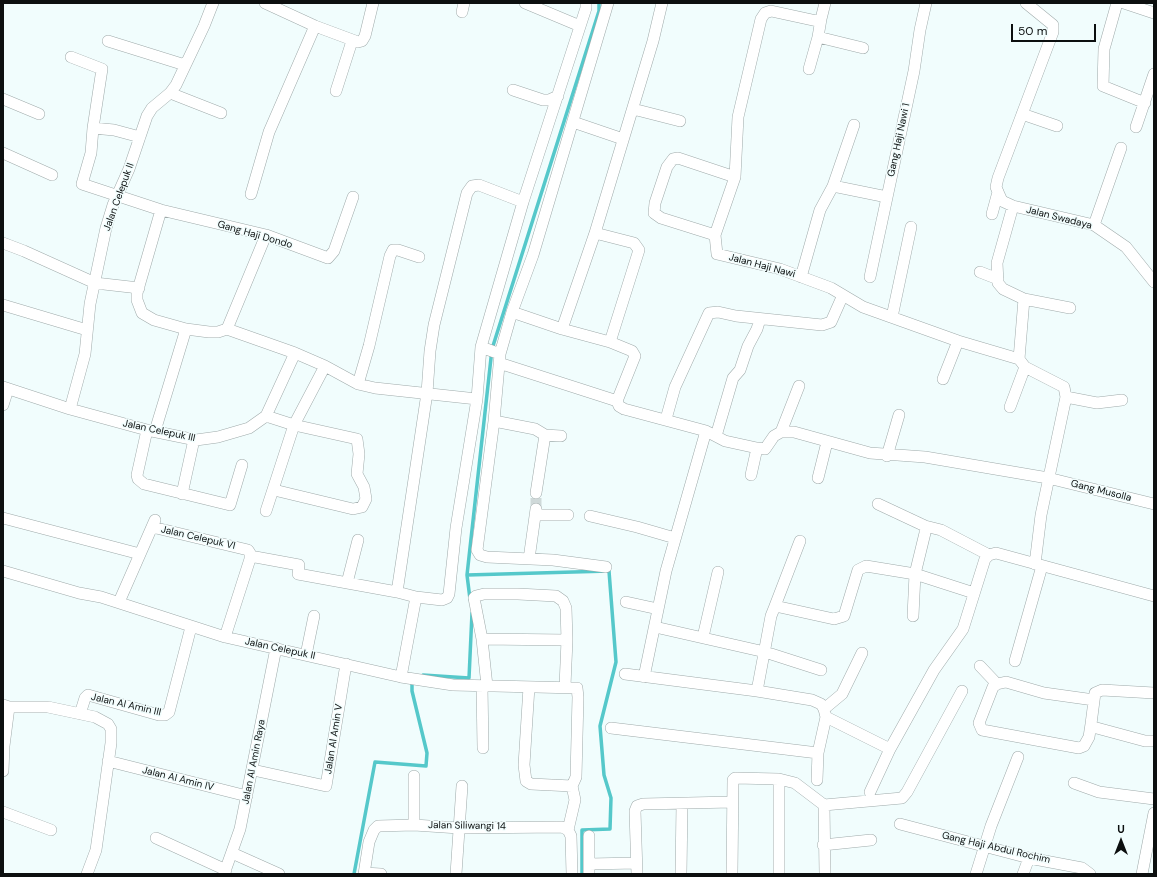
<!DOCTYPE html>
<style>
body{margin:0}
#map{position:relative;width:1157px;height:877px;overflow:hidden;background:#f1fdfd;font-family:"DM Sans",sans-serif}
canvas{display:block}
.frame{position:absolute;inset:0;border:4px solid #0c0f0f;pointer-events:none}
.north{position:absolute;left:1101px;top:821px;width:40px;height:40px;-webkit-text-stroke:3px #f1fdfd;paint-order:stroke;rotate:0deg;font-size:11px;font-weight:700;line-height:16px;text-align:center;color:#0c0f0f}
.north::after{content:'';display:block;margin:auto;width:14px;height:18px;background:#0c0f0f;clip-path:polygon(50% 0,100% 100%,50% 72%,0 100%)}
.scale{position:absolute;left:1011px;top:24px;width:85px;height:18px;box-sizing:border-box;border:2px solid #0c0f0f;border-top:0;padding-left:5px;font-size:12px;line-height:14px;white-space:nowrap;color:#0c0f0f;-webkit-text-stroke:3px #f1fdfd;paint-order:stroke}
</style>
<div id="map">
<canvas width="1157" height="877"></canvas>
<div class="frame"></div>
<div class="north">U</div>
<div class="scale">50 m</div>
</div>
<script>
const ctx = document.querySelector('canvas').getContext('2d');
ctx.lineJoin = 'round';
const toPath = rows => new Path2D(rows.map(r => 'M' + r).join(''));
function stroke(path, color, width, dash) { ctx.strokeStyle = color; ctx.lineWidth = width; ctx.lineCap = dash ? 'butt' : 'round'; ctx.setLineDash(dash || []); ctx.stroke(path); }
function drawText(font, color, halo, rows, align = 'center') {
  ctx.font = font + ' "DM Sans",sans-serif'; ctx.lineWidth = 3; ctx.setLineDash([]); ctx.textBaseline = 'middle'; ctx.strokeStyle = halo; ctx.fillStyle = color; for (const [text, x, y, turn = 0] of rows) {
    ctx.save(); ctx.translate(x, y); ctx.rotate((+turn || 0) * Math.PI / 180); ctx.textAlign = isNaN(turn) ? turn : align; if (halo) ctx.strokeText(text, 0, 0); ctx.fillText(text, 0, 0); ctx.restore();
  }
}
stroke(toPath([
 [467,575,609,571,616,662,600,726,604,775,611,798,610,829,582,830,582,874],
 [470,599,467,575,492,349,599,11,599,3],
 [423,675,469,678,472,613],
 [354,874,375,762,426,766,427,753,412,691,412,680]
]), '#55c8ca', 3.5);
stroke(toPath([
 [536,509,536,493]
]), '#cfd9d9', 11, [11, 5.5]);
const minor = toPath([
 [265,3,315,26,358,42,362,41,365,36,373,3],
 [525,3,580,26],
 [825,3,821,19,817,21,771,11,765,13,761,19,738,117,735,177,715,235,717,254,780,269,831,288,863,307,958,341,1019,359],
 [1026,3,1053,25,1053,32,998,178,996,187,998,192,1002,201,1013,206,1094,225,1126,247,1154,282],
 [1117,3,1104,49,1103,86,1145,103],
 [1124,3,1154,13],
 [462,12,464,3],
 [818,37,863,48],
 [108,41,185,65],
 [71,57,102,69,93,128,114,130,140,137],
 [809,69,818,37,821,19],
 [513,90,543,100,549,100,558,96],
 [336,91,352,41],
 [170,93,221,113],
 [3,99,39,114],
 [633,109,680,121],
 [1022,114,1057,126],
 [573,122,623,139],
 [1136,127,1154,74],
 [93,128,91,153,82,184,161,210,266,235,328,258,334,251,353,197],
 [3,153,52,175],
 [833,186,854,125],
 [251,194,269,132,315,26],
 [523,202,479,185,472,186,467,193,434,325,430,351,427,393,397,592,416,597,442,600,447,598,449,594,456,528,477,399,481,347,523,202,586,8,586,3],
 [1013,206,997,263,998,283,1003,289,1024,299,1019,359,1025,367,1064,387,1066,397,1041,515,1035,564],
 [161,210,137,293,137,300,142,313,154,320,186,329,209,332,218,332,227,329,295,353],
 [992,214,998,192],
 [1094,225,1121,148],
 [595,233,634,243,639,250,610,342],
 [715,235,661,218,654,213,655,203,667,167,673,159,678,158,735,177],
 [3,243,24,251,95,283,139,288],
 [980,272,998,279],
 [801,277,820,210,833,186,887,197],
 [870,277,914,71,920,30,926,3],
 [1024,299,1070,308],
 [3,305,87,330],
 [512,312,562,329,610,342,632,351,635,356,617,401],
 [892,317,911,227],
 [227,329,266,235],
 [562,329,595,233,653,41,662,3],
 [481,347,500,354],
 [499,363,611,399,617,401,619,406,624,409,706,431,725,441,757,448,765,449,774,436,781,432,794,432,870,453,925,457,1048,478,1154,504],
 [943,379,958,341],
 [358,384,369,346,390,256,393,250,398,250,419,257],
 [3,387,70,409,147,430,196,440,218,437,249,428,266,416,295,353,325,366,358,384,375,388,477,399],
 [1066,397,1097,403,1122,400],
 [3,405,8,389],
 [1010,407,1025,367],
 [70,409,85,354,90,304,106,228,113,205,129,169,147,116,152,108,170,93,176,85,204,26,213,3],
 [266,416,294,425,357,439,359,454,357,474,364,487,366,499,362,507,353,509,274,490],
 [666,419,675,387,709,313,718,312,736,316,822,325,831,322,843,295],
 [494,421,535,429,545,435,536,493],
 [147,430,137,475,138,479,144,484,230,505,242,465],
 [155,431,186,329],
 [781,432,799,386],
 [545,435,561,436],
 [716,436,733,378,740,370,748,346,757,329,760,319],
 [887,456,899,415],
 [751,475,757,448],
 [818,478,827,442],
 [182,494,193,444],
 [878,504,925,526],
 [266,511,294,425,325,366],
 [535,515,568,515],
 [590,516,637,527,675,538],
 [3,518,140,554],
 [152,527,248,550,250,553,250,559,225,637],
 [250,556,299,565,298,574,397,592],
 [529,559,536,509],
 [606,567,553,560,487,557,480,555,477,550,494,421,500,354,512,312,533,255,608,3],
 [3,571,79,593,101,597,225,637,401,677,453,685,577,688,578,697,576,777,572,786,531,784,526,781,524,765,529,687],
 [347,583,358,540],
 [119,602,155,520],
 [626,602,658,609],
 [775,606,800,541],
 [913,616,915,574,925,533,925,526,941,530,989,555],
 [655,627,765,652,821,670],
 [703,637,718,572],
 [482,639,567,640],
 [306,655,314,616],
 [1015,661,1042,566],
 [980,666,997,684],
 [625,674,757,691,812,700,821,704,824,709,826,717,818,753,817,780],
 [401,677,416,597],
 [644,677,666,571,706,431],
 [482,686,483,748],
 [487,686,482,639,474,598,476,596,484,594,518,594,556,596,563,601,566,608,567,640,565,686],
 [757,691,771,616,775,606,834,619,844,616,858,570,866,566,915,574,974,593],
 [1154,693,1102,690,1095,693,1091,724,1093,727,1145,741,1154,741],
 [3,705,9,707,48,707,95,717,108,724,111,729,111,743,96,850,87,874],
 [824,709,842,694,862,653],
 [80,714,85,698,88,695,159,715,165,715,169,712,191,627],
 [826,717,890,749],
 [1091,724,1089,737,1084,746,1079,748,982,730,979,723,993,687,997,684,1006,682,1044,693,1094,700],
 [611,728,818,753],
 [108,761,247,796],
 [253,770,326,786,346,664],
 [3,771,4,746,9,707],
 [779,779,779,874],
 [1074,783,1099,792,1154,799],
 [870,792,890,749,934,670,963,629,985,559,989,555,996,553,1154,596],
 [824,805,902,798,907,792,962,691],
 [824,805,825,874],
 [3,812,51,830],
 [900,824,1029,858,1082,868,1090,874],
 [414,825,414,776],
 [568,830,575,800,572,786],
 [156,838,226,870],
 [823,845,871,840],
 [232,853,279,874],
 [589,864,636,863],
 [364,873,381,874],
 [224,874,240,829,276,648],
 [364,874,369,842,374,830,378,826,414,825,459,828,562,827,568,830,571,836,572,874],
 [456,874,462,786],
 [589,874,589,836],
 [637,874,635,811,637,806,643,804,732,802],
 [681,874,682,804],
 [732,874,733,780,735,778,779,779,795,783,824,805],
 [976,874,991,826,1018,757],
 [1023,874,1029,858],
 [1142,874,1154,813]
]);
stroke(minor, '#9faaaa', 12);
stroke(minor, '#fff', 11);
drawText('10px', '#0c0f0f', '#f1fdfd', [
 ["Gang Haji Nawi 1",899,140,-78],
 ["Jalan Celepuk II",119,197,-70],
 ["Jalan Swadaya",1059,218,14],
 ["Gang Haji Dondo",255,235,16],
 ["Jalan Haji Nawi",762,266,15],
 ["Jalan Celepuk III",159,431,12],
 ["Gang Musolla",1101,491,14],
 ["Jalan Celepuk VI",198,538,13],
 ["Jalan Celepuk II",280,649,12],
 ["Jalan Al Amin III",126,705,13],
 ["Jalan Al Amin V",334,739,-81],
 ["Jalan Al Amin Raya",254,762,-79],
 ["Jalan Al Amin IV",178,779,14],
 ["Jalan Siliwangi 14",467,826,1],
 ["Gang Haji Abdul Rochim",996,848,13]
]);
</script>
